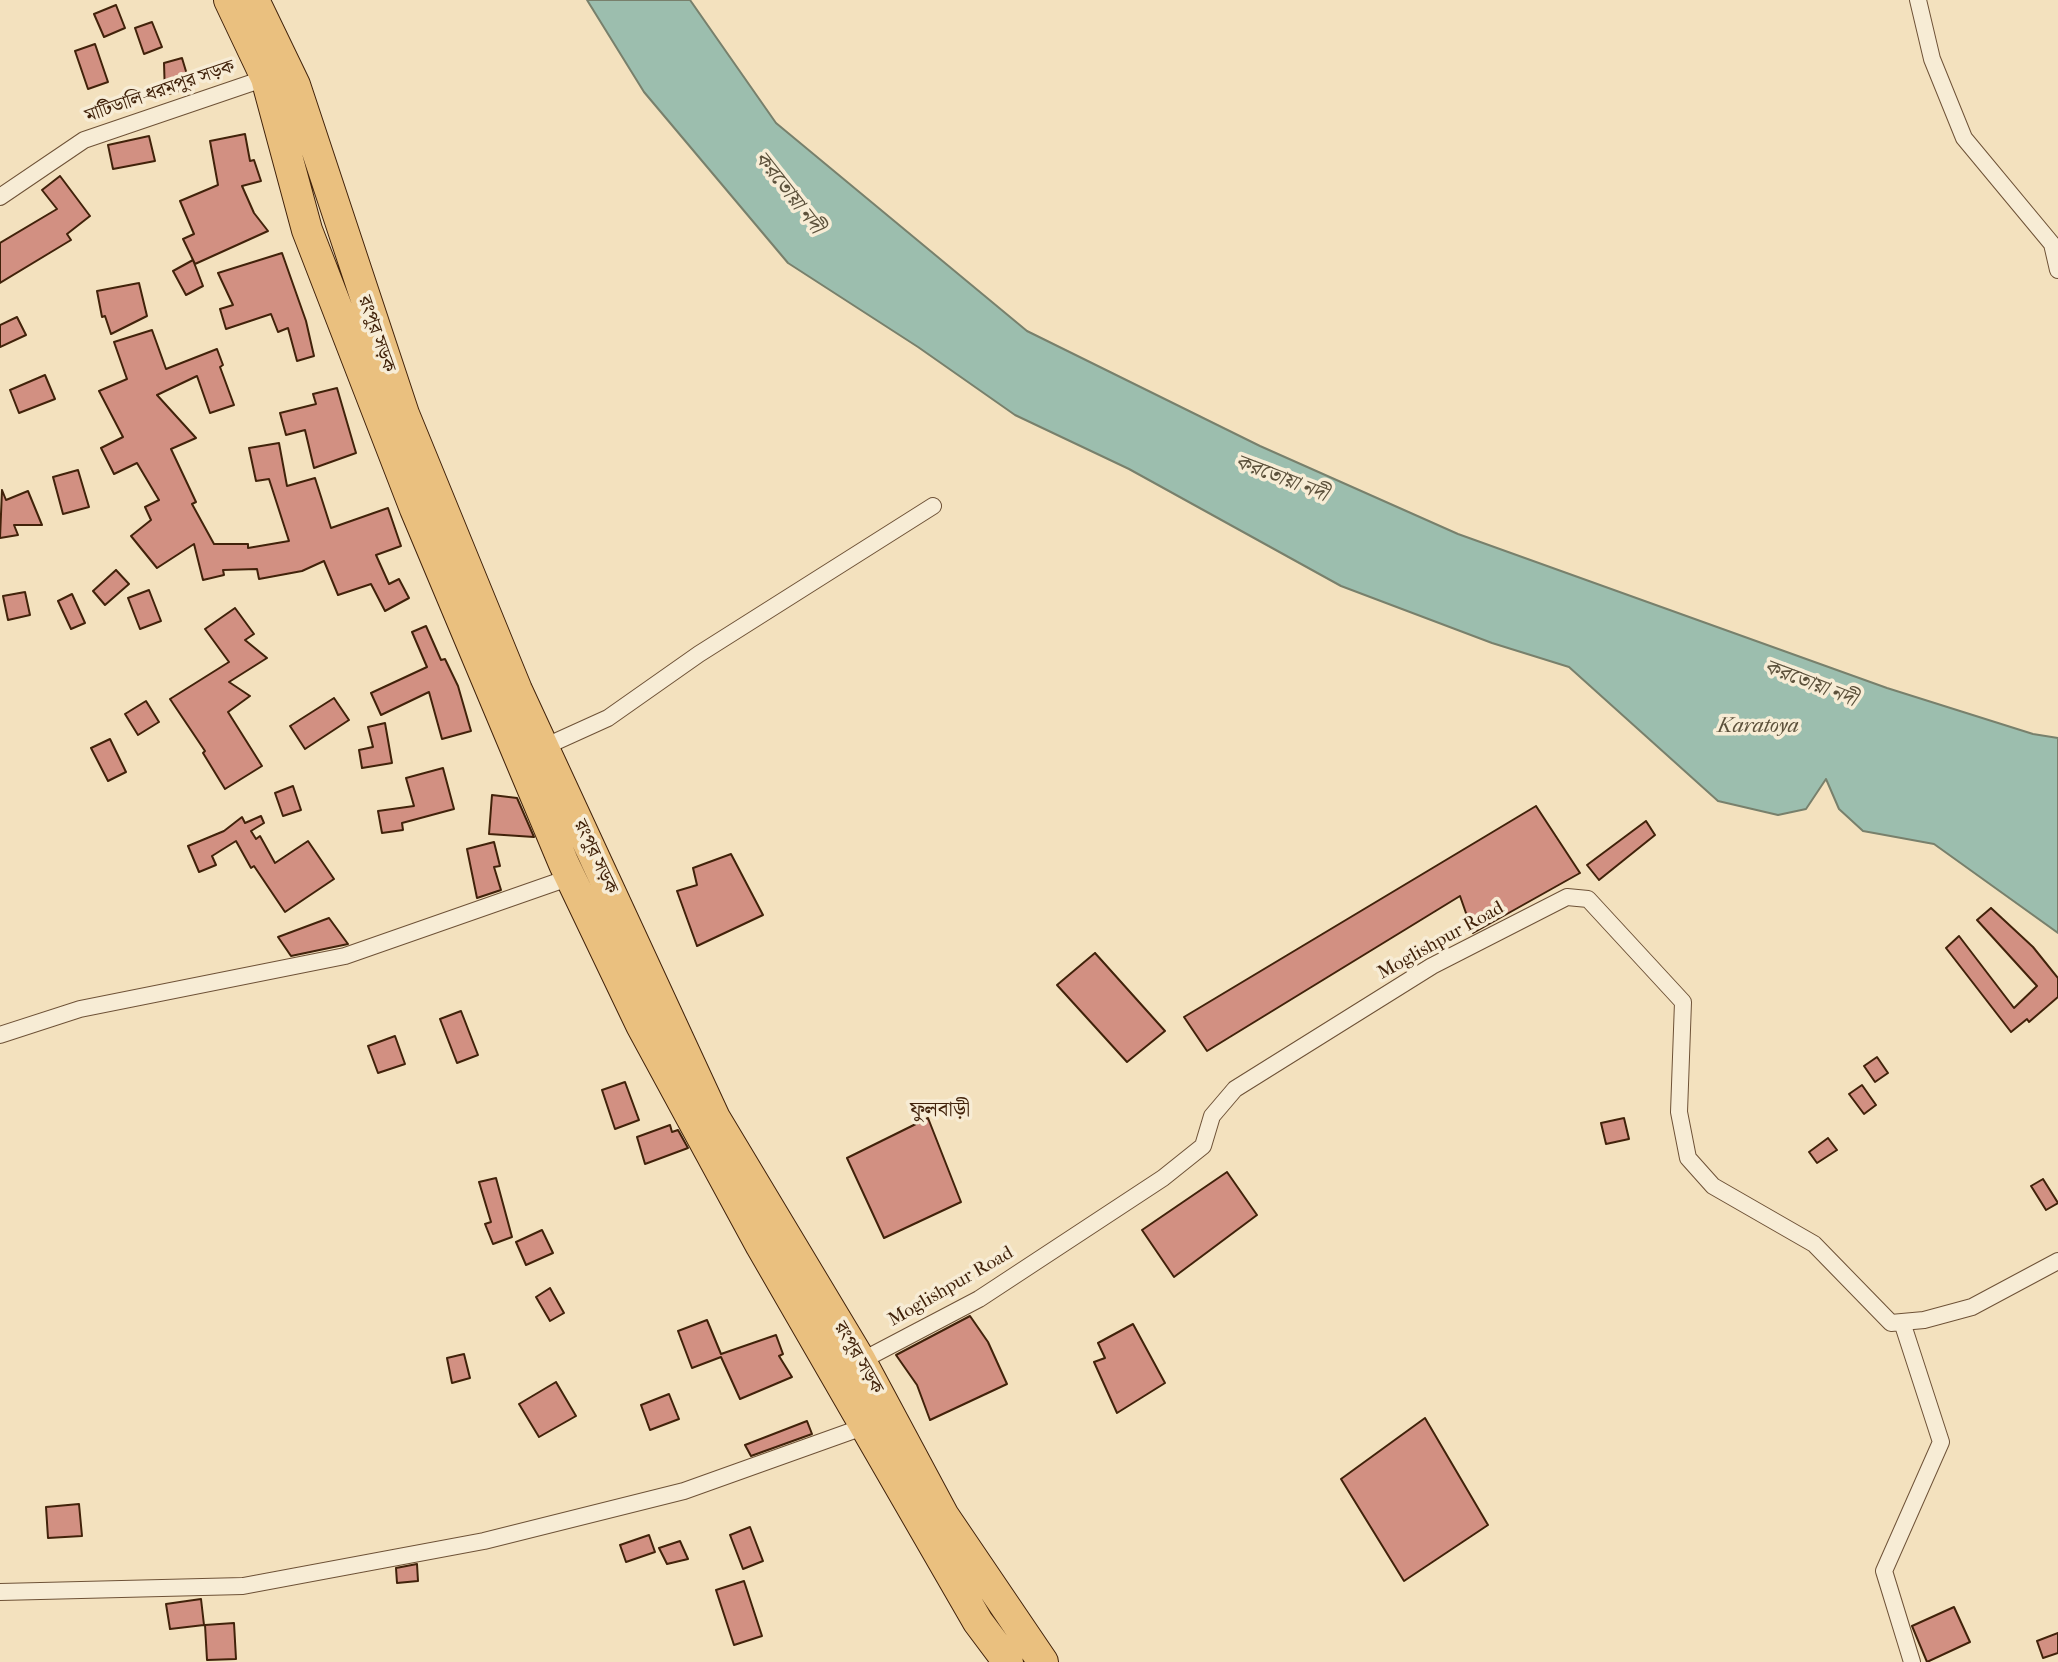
<!DOCTYPE html>
<meta charset="utf-8">
<style>
body{margin:0}
canvas{display:block;background:#f3e1be}
</style>
<canvas width="2058" height="1662"></canvas>
<script>
const ctx = document.querySelector('canvas').getContext('2d');
ctx.lineJoin = 'round';
function fill(path, color) { ctx.fillStyle = color; ctx.fill(path, 'evenodd'); }
const toPath = rows => new Path2D(rows.map(r => 'M' + r).join(''));
function stroke(path, color, width, dash) { ctx.strokeStyle = color; ctx.lineWidth = width; ctx.lineCap = dash ? 'butt' : 'round'; ctx.setLineDash(dash || []); ctx.stroke(path); }
function drawText(font, color, halo, rows, align = 'center') {
  ctx.font = font + ' "IM FELL French Canon","Noto Serif Bengali",serif'; ctx.lineWidth = 7; ctx.setLineDash([]); ctx.textBaseline = 'middle'; ctx.strokeStyle = halo; ctx.fillStyle = color; for (const [text, x, y, turn = 0] of rows) {
    ctx.save(); ctx.translate(x, y); ctx.rotate((+turn || 0) * Math.PI / 180); ctx.textAlign = isNaN(turn) ? turn : align; if (halo) ctx.strokeText(text, 0, 0); ctx.fillText(text, 0, 0); ctx.restore();
  }
}
const water = toPath([
 [587,0,690,0,776,123,1027,331,1260,446,1458,534,1887,688,2033,734,2058,738,2058,933,1934,844,1863,831,1839,809,1826,779,1806,809,1778,815,1718,801,1569,667,1492,643,1341,586,1129,469,1015,415,918,347,788,263,644,92,587,0]
]);
fill(water, '#9cbeae');
stroke(water, '#78806c', 2);
const building = toPath([
 [116,5,125,28,104,37,94,14,116,5],
 [152,22,162,47,144,54,135,28,152,22],
 [95,44,108,82,88,89,75,51,95,44],
 [182,58,191,88,165,95,164,63,182,58],
 [245,134,250,161,254,160,261,181,242,186,254,213,268,231,195,264,183,239,194,234,180,201,218,185,210,141,245,134],
 [149,136,155,161,113,169,108,145,149,136],
 [60,176,90,216,67,234,71,240,0,283,0,243,57,209,42,190,60,176],
 [282,253,306,321,314,356,297,361,288,328,278,332,271,314,226,329,220,309,233,305,218,273,282,253],
 [193,260,203,286,186,295,173,271,193,260],
 [139,283,147,316,111,334,105,316,102,317,97,291,139,283],
 [17,317,26,335,0,347,0,325,17,317],
 [152,330,166,369,217,349,223,365,220,367,234,405,210,413,197,376,157,395,196,438,171,449,196,502,192,504,214,544,248,544,248,548,289,541,269,479,256,481,249,448,279,443,287,486,315,478,331,528,388,508,401,546,376,555,389,584,399,579,409,598,385,611,371,584,338,595,324,561,302,571,259,579,257,569,223,570,224,575,203,580,194,544,157,568,131,536,151,520,145,507,159,500,137,463,114,474,101,448,123,437,99,391,127,379,114,342,152,330],
 [45,375,55,399,19,413,10,390,45,375],
 [337,388,356,453,314,468,305,430,286,435,280,413,316,404,313,394,337,388],
 [78,470,89,507,63,514,53,477,78,470],
 [2,490,6,500,28,491,42,525,14,525,18,535,0,538,2,490],
 [116,570,129,584,105,605,93,591,116,570],
 [149,590,161,621,140,629,128,598,149,590],
 [25,592,30,615,8,620,3,596,25,592],
 [72,594,85,623,71,629,58,601,72,594],
 [235,608,254,634,245,640,267,658,229,682,250,696,228,712,262,766,225,789,203,753,205,751,170,699,229,662,205,629,235,608],
 [426,626,441,660,445,659,458,686,471,731,442,739,429,692,381,715,371,693,427,667,412,632,426,626],
 [334,698,349,720,305,749,290,726,334,698],
 [146,701,159,722,138,735,125,714,146,701],
 [385,723,392,763,362,768,359,750,373,747,368,727,385,723],
 [110,739,126,772,108,781,91,748,110,739],
 [443,768,454,809,402,823,403,830,382,833,378,811,414,806,406,778,443,768],
 [293,786,301,810,283,816,275,793,293,786],
 [492,795,517,798,534,837,489,834,492,795],
 [1536,806,1580,873,1473,933,1460,896,1207,1051,1184,1017,1536,806],
 [261,816,264,823,251,831,256,839,260,836,275,863,308,841,334,879,285,912,254,866,251,868,236,841,212,856,216,865,199,872,188,846,224,831,242,817,245,823,261,816],
 [1646,821,1655,835,1599,880,1587,865,1646,821],
 [494,842,500,866,494,867,501,890,477,898,467,849,494,842],
 [731,854,763,915,697,946,677,891,697,885,693,868,731,854],
 [1991,908,2033,947,2058,978,2058,997,2029,1022,2027,1019,2011,1032,1946,948,1959,936,2014,1008,2037,986,1977,920,1991,908],
 [329,918,348,944,291,956,278,937,329,918],
 [1095,953,1165,1031,1127,1062,1057,985,1095,953],
 [461,1011,478,1055,457,1063,440,1019,461,1011],
 [395,1036,405,1064,378,1073,368,1046,395,1036],
 [1877,1057,1888,1073,1875,1082,1864,1066,1877,1057],
 [625,1082,639,1120,615,1129,602,1090,625,1082],
 [1862,1085,1876,1105,1864,1114,1849,1094,1862,1085],
 [928,1118,961,1202,884,1238,847,1158,928,1118],
 [1624,1118,1629,1139,1606,1144,1601,1123,1624,1118],
 [670,1125,672,1132,678,1130,688,1148,645,1164,637,1137,670,1125],
 [1828,1138,1837,1150,1817,1163,1809,1152,1828,1138],
 [1227,1172,1257,1215,1174,1277,1142,1230,1227,1172],
 [496,1178,512,1237,493,1244,485,1224,491,1222,479,1182,496,1178],
 [2043,1179,2058,1203,2046,1210,2031,1186,2043,1179],
 [542,1230,553,1253,526,1265,516,1242,542,1230],
 [550,1288,564,1313,550,1321,536,1297,550,1288],
 [970,1316,988,1342,1007,1384,930,1420,917,1385,896,1355,970,1316],
 [707,1320,721,1354,776,1335,783,1354,779,1356,792,1377,740,1399,721,1357,692,1368,678,1331,707,1320],
 [1133,1324,1165,1383,1117,1413,1094,1362,1105,1358,1098,1343,1133,1324],
 [464,1354,470,1378,452,1383,447,1358,464,1354],
 [556,1382,576,1416,539,1437,519,1404,556,1382],
 [669,1394,679,1419,650,1430,641,1405,669,1394],
 [1425,1418,1488,1525,1404,1581,1341,1479,1425,1418],
 [807,1421,812,1434,751,1456,745,1445,807,1421],
 [79,1504,82,1536,48,1538,46,1507,79,1504],
 [750,1527,763,1561,743,1569,730,1535,750,1527],
 [649,1535,655,1552,626,1562,620,1545,649,1535],
 [680,1541,688,1559,667,1564,659,1548,680,1541],
 [417,1564,418,1581,397,1583,396,1568,417,1564],
 [744,1581,762,1636,734,1645,716,1590,744,1581],
 [201,1599,204,1625,170,1629,166,1604,201,1599],
 [1954,1607,1970,1642,1927,1662,1912,1626,1954,1607],
 [234,1623,236,1659,207,1660,205,1625,234,1623],
 [2058,1633,2058,1653,2043,1658,2037,1641,2058,1633]
]);
fill(building, '#d29082');
stroke(building, '#41220a', 2);
const street = toPath([
 [1918,0,1932,59,1964,138,2052,244,2058,270],
 [0,197,84,140,266,78],
 [544,747,608,718,699,654,933,506],
 [0,1035,80,1009,345,956,571,877],
 [1902,1322,1941,1442,1884,1571,1912,1662],
 [861,1361,979,1299,1163,1178,1203,1146,1212,1116,1235,1089,1432,966,1567,897,1588,899,1683,1002,1679,1112,1688,1158,1713,1186,1814,1244,1891,1323,1924,1320,1972,1307,2058,1261],
 [0,1592,243,1586,484,1541,684,1491,863,1427]
]);
const highway = toPath([
 [229,0,266,78,307,230,415,509,564,864,641,1025,761,1246,978,1622,1008,1662],
 [254,0,295,85,404,414,517,690,715,1118,861,1361,944,1516,1043,1662]
]);
stroke(street, '#6e5237', 18);
stroke(highway, '#41220a', 32);
stroke(street, '#f7ecd5', 16);
stroke(highway, '#eac07f', 30);
drawText('19px', '#41220a', '#f7ecd5', [
 ["মাটিডালি-ধরমপুর সড়ক",160,92,-19],
 ["রংপুর সড়ক",376,334,71],
 ["রংপুর সড়ক",595,857,65],
 ["Moglishpur Road",1441,941,-29],
 ["Moglishpur Road",951,1287,-30],
 ["রংপুর সড়ক",858,1358,60]
]);
drawText('italic 21px', '#5c513b', '#f7ecd5', [
 ["করতোয়া নদী",788,193,52],
 ["করতোয়া নদী",1281,479,21],
 ["করতোয়া নদী",1810,684,21],
 ["Karatoya",1758,727]
]);
drawText('21px', '#41220a', '#f7ecd5', [
 ["ফুলবাড়ী",940,1111]
]);
</script>
